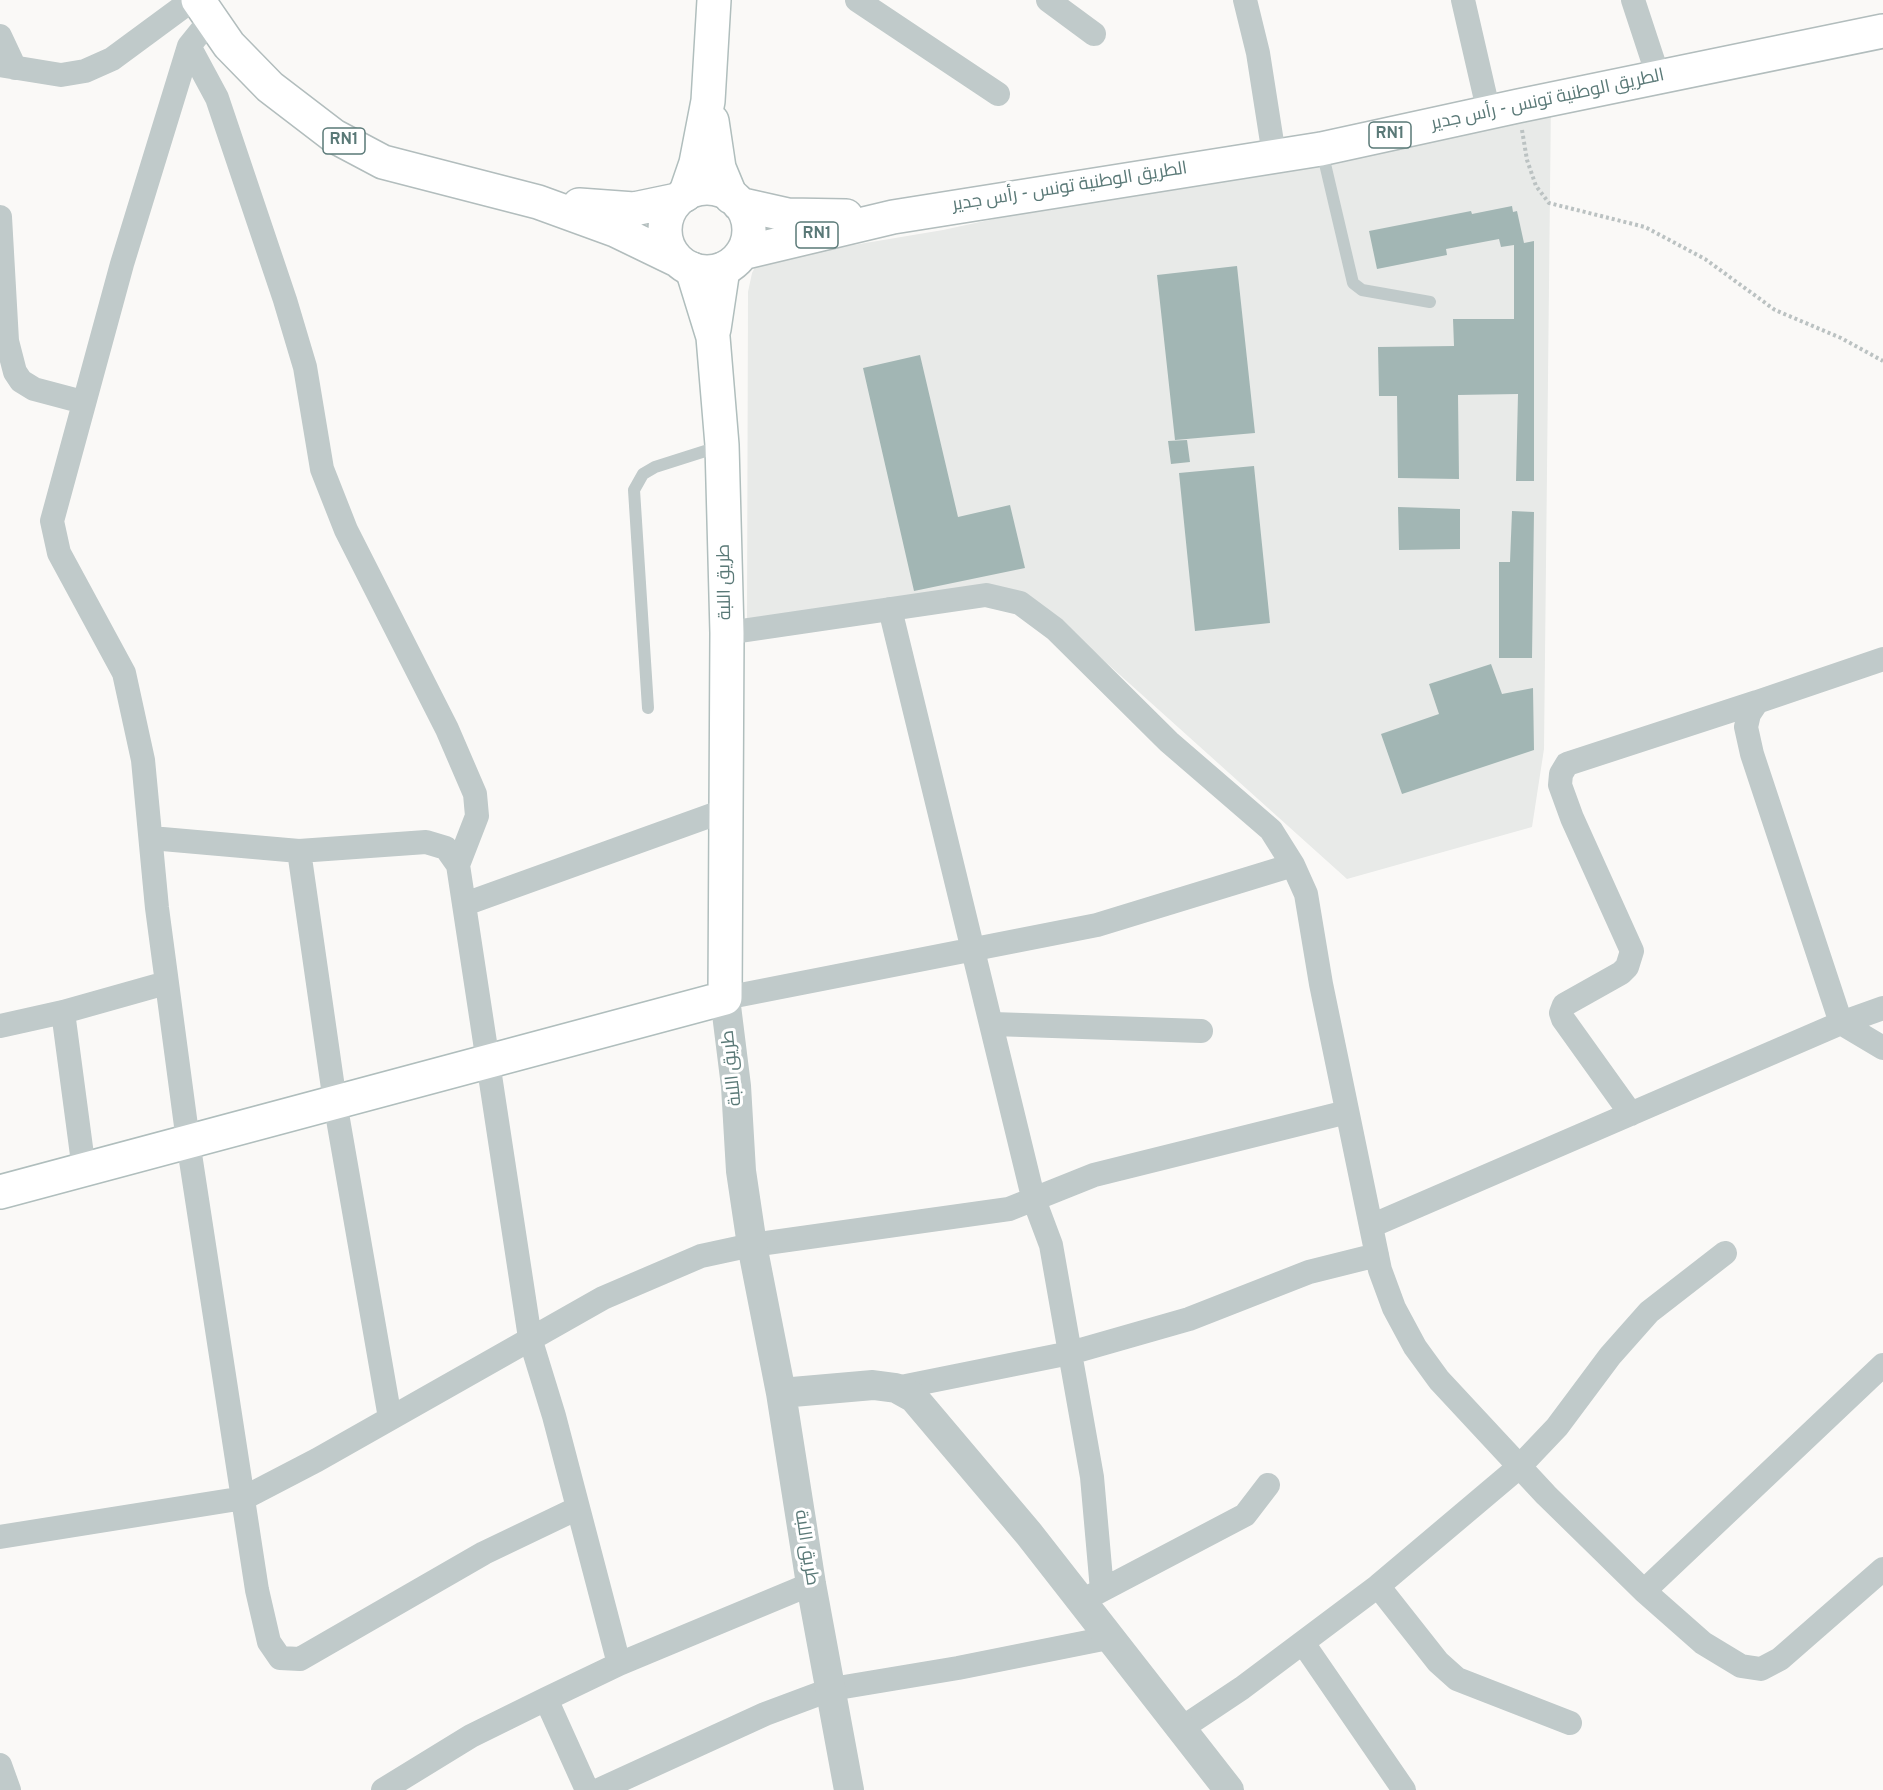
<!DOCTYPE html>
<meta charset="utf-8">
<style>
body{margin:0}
canvas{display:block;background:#faf9f7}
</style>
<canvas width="1883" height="1790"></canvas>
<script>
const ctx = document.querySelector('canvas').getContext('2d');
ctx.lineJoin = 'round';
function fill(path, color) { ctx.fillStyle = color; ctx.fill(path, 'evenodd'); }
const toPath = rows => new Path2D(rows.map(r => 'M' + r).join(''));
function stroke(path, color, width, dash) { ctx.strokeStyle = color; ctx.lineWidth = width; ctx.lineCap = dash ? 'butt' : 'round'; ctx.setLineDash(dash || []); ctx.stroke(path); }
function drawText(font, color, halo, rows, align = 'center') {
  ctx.font = font + ' Overpass,Cairo,sans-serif'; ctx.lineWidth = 6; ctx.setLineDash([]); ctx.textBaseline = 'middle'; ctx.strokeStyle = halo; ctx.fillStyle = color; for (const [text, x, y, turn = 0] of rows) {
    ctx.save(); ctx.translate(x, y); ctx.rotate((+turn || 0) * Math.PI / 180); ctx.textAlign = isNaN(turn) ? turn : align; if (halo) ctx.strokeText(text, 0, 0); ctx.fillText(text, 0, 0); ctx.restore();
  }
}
fill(toPath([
 [1551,99,1544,749,1532,827,1347,879,1051,613,1025,599,747,619,748,292,752,273,758,261,943,230]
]), '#e8eae8');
fill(toPath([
 [1512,206,1513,212,1517,211,1524,243,1534,241,1534,481,1516,481,1518,394,1458,395,1459,479,1398,478,1397,396,1379,396,1378,347,1454,346,1453,319,1514,319,1514,245,1501,247,1499,239,1446,249,1447,255,1377,269,1369,231,1471,211,1472,214],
 [1237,266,1255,433,1175,440,1157,275],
 [920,355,958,517,1010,505,1025,568,914,591,863,368],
 [1187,440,1190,462,1171,464,1168,441],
 [1254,466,1270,623,1195,631,1179,473],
 [1398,507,1460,509,1460,549,1399,550],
 [1512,511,1534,512,1532,658,1499,658,1499,562,1510,562],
 [1491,664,1502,694,1533,688,1534,750,1402,794,1381,734,1439,714,1429,684]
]), '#a2b6b4');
const secondary = toPath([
 [712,121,719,168,731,197],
 [685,195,696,163,708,101,714,0],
 [714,329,723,269],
 [0,1192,725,998,727,633,722,445,713,337,692,269]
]);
const primary = toPath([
 [198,0,229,45,270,87,334,136,383,162,538,202,615,230,677,260],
 '665 230a42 42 0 1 1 84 0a42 42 0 1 1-84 0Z',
 [739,204,788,215,846,216],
 [579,205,634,209,677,200],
 [742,253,893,217,1321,149,1518,106,1883,31]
]);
stroke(secondary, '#b0bebd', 36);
stroke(primary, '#b2bdbd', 36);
stroke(toPath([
 [1522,130,1527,160,1536,186,1549,203,1645,227,1705,259,1775,310,1841,338,1883,361]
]), '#bbc2c2', 4, [3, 3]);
stroke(toPath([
 [1322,151,1353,283,1362,290,1430,302],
 [648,708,634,490,643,474,655,467,721,446]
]), '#c0caca', 12);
stroke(toPath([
 [857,0,998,94],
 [1048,0,1094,34],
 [1245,0,1258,53,1274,155],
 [1463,0,1489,113],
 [1633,0,1659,79],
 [210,20,189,46,122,264,52,521,59,553,124,673,143,760,157,908,188,1141,257,1590,269,1642,280,1658,300,1659,484,1553,578,1508],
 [0,36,15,68],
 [189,46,217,98,285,300,305,367,322,469,346,530,447,729,475,794,477,816,458,865],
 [0,65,61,75,85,71,112,59,192,0],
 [0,217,7,341,15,372,21,381,34,389,83,402],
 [890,609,1033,1197,1051,1245,1070,1353,896,1388],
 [727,633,986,595,1020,603,1055,629,1169,742,1271,830,1293,865,1306,894,1321,984,1380,1270,1394,1308,1415,1347,1439,1380,1546,1495,1644,1591,1703,1643,1741,1666,1761,1669,1780,1659,1883,1569],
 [1883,659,1757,702,1749,714,1746,727,1752,754,1841,1023,1883,1048],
 [151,838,299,851],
 [465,904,726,810],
 [725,998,1097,925,1293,865],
 [63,1012,84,1170],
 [993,1024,1201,1031],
 [0,1026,63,1012,166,983],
 [1631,1114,1563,1019,1561,1013,1564,1005,1621,973,1627,967,1632,951,1572,818,1560,785,1561,774,1567,764,1757,702],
 [1371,1226,1841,1023,1883,1008],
 [390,1418,335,1102,299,851,426,842,446,848,458,865,530,1338,554,1416,619,1664],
 [0,1537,244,1498,317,1460,603,1298,701,1256,752,1245,1009,1209,1094,1175,1347,1112],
 [1378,1586,1438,1662,1457,1679,1570,1723],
 [1102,1590,1092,1477,1070,1353,1189,1319,1309,1272,1377,1255],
 [1644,1591,1883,1365],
 [1089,1597,1245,1515,1268,1485],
 [1303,1643,1404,1790],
 [546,1699,587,1790],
 [1182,1728,1242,1688,1378,1586,1519,1467,1557,1427,1610,1356,1649,1312,1725,1253],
 [0,1765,9,1790],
 [383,1790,471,1736,546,1699,619,1664,811,1584],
 [599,1790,765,1714,832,1689,958,1668,1108,1638]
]), '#c0caca', 24);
stroke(toPath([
 [725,998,736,1086,741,1171,752,1245,781,1393,811,1584,849,1790],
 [781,1393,873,1385,896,1388,914,1398,1029,1534,1229,1790]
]), '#c0caca', 30);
stroke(secondary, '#fff', 33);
stroke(primary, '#fff', 33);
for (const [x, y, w] of [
 [1390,135,42],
 [344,141,42],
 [817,235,42]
]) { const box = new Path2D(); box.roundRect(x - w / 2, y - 13, w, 26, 4.5); ctx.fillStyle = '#fff'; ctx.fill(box); stroke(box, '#5a7977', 1.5); }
drawText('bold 16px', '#5a7977', null, [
 ["RN1",1390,135],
 ["RN1",344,141],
 ["RN1",817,235]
]);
drawText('18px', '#5a7977', '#fff', [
 ["الطريق الوطنية تونس - رأس جدير",1548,101,-12],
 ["الطريق الوطنية تونس - رأس جدير",1070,188,-9],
 ["طريق اللبة",726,582,-91],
 ["طريق اللبة",733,1068,-96],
 ["طريق اللبة",805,1548,81]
]);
</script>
